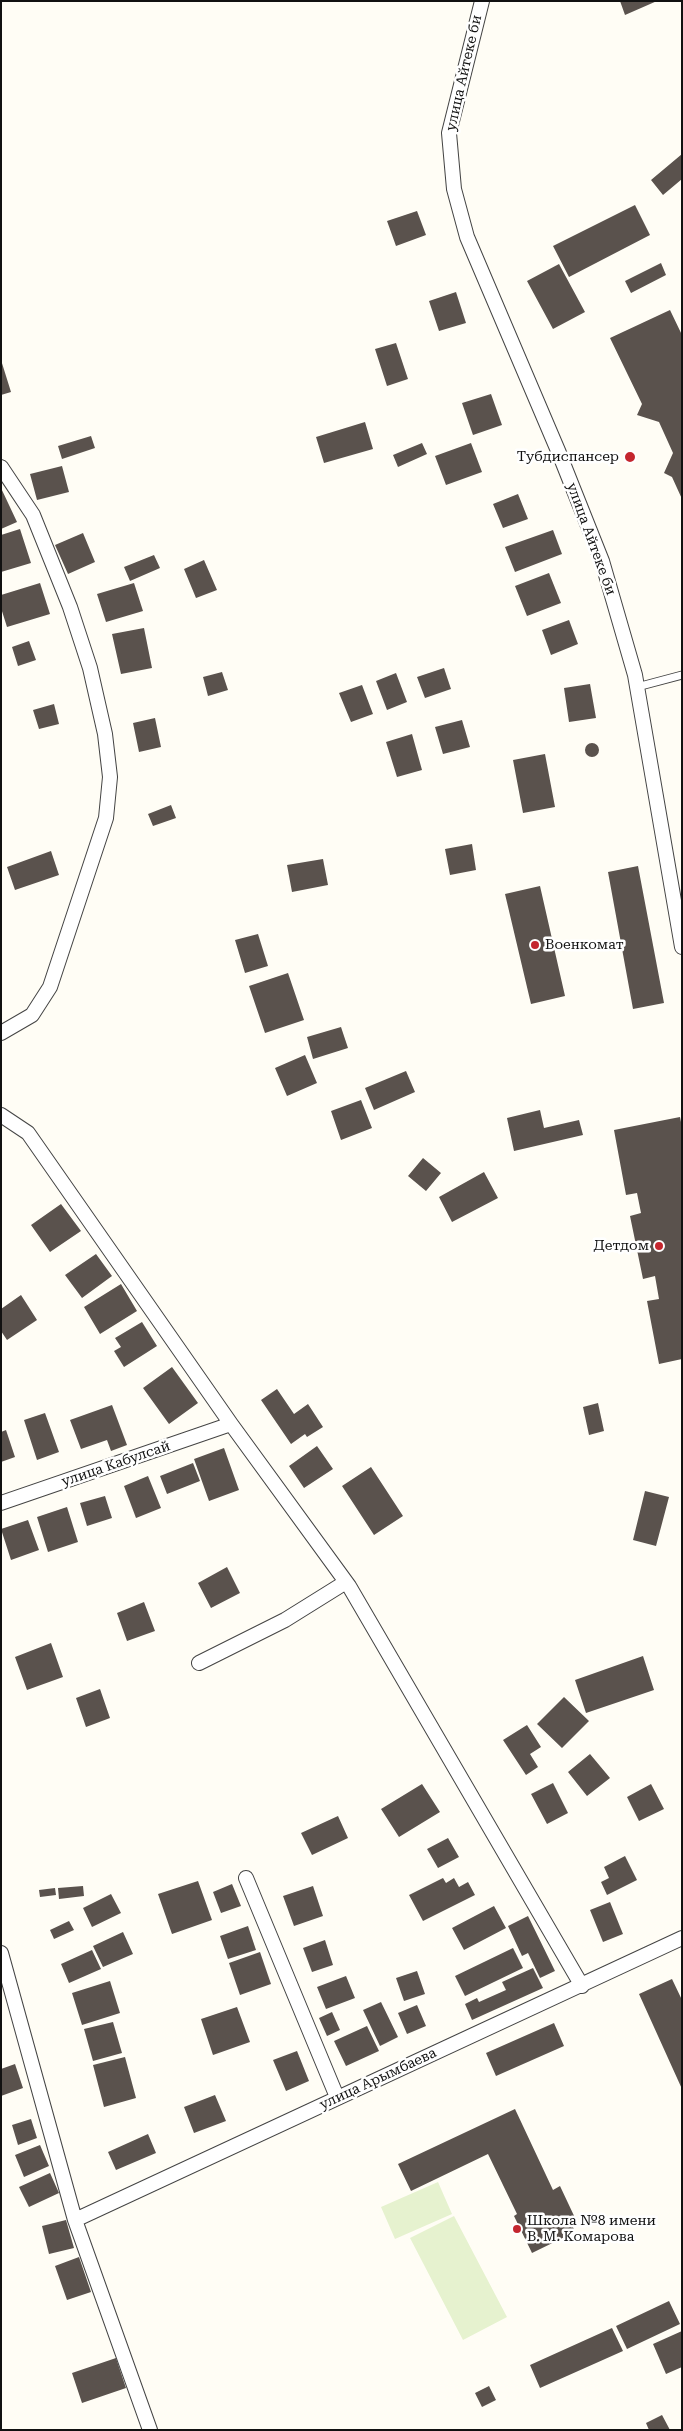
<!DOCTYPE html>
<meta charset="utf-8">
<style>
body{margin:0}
#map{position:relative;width:683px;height:2431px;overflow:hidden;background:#fffdf5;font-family:"Roboto Serif",serif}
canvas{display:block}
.frame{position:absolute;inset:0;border:2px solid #111;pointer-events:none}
</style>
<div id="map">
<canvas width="683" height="2431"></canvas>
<div class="frame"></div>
</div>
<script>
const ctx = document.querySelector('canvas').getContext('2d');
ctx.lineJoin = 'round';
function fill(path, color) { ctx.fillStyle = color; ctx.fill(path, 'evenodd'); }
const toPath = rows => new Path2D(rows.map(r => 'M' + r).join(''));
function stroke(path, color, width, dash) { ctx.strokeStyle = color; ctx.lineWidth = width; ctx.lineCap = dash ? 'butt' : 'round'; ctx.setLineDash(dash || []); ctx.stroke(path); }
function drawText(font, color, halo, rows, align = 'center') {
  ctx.font = font + ' "Roboto Serif",serif'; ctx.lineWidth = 5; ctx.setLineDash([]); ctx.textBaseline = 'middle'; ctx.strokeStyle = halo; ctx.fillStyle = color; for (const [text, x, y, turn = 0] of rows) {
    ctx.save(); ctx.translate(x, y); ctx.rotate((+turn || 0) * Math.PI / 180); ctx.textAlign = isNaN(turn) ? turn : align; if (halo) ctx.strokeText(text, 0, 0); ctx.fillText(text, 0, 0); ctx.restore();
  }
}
fill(toPath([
 [438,2182,452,2214,395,2239,381,2207],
 [454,2216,507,2317,463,2340,410,2238]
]), '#e6f2cf');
fill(toPath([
 [620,1,657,1,625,15],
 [682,154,682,179,663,195,651,180],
 [635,205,650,235,569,277,553,246],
 [417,211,426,235,396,246,387,221],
 [661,263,666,275,631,293,625,281],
 [559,264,585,312,553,329,527,281],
 [456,292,466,323,439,331,429,301],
 [670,310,682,335,682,499,672,477,664,473,673,453,659,422,637,415,642,404,610,338],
 [396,343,408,379,387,386,375,349],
 [1,360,11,392,1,395],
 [491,394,502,425,473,435,462,403],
 [365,422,373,449,324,463,316,437],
 [91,436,95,448,62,459,58,446],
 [422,443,427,454,398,467,393,455],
 [471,443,482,472,446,485,435,456],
 [62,466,69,492,37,500,30,474],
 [1,488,17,522,1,529],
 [518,494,528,519,503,528,493,504],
 [20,529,31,563,1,572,1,535],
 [553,530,562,554,515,572,505,547],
 [83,533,95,562,68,574,55,545],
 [154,555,160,568,130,581,124,567],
 [204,560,217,590,196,598,184,569],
 [549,573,561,603,527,616,515,586],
 [40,583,50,614,7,627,1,608,1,595],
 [134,583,143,611,106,622,97,594],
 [569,620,578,644,551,655,542,630],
 [144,628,152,668,121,674,112,634],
 [29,641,36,660,18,666,12,647],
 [444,668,451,689,425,698,417,677],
 [222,672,228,690,208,696,203,677],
 [396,673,407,702,387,710,376,681],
 [590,684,596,718,569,722,564,688],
 [362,685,373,714,351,722,339,693],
 [54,704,59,724,39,729,33,710],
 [155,718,161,747,139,752,133,723],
 [462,720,470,747,443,754,435,727],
 [412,734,422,770,397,777,386,742],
 '585 750a7 7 0 1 1 14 0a7 7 0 1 1-14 0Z',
 [545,754,555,807,523,813,513,760],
 [171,805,176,818,153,826,148,814],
 [472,844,476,870,450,875,445,849],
 [51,851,59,875,15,890,7,867],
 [323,859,328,885,292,892,287,865],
 [638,866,664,1003,633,1009,608,872],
 [540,886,565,996,531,1004,505,894],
 [258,934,268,966,245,973,235,940],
 [288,973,304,1020,265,1033,249,986],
 [341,1027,348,1048,313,1059,307,1037],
 [305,1055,317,1083,287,1096,275,1068],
 [406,1071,415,1092,374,1110,365,1088],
 [361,1100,372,1128,341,1140,331,1111],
 [540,1110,544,1128,579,1120,583,1135,514,1151,507,1118],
 [680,1117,682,1127,682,1359,659,1364,647,1301,659,1299,655,1276,643,1279,630,1216,641,1213,637,1193,626,1195,614,1130],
 [423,1158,441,1173,426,1191,408,1176],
 [484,1172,498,1198,452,1222,439,1197],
 [61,1204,81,1231,50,1252,31,1225],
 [96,1254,112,1276,82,1298,65,1275],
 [121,1284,137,1311,100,1334,84,1307],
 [21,1295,37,1320,7,1340,1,1331,1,1309],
 [142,1322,157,1346,124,1367,114,1351,121,1347,115,1338],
 [172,1367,198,1403,169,1424,143,1388],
 [277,1389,294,1414,308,1404,323,1427,307,1437,305,1434,291,1444,261,1400],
 [598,1403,604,1431,589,1435,583,1407],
 [112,1405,127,1445,111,1451,107,1440,81,1449,70,1420],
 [45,1413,59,1452,37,1460,24,1420],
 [6,1430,15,1457,1,1462,1,1432],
 [317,1446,333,1469,304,1488,289,1466],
 [224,1448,239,1490,209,1501,194,1459],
 [193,1463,200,1481,167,1494,160,1476],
 [371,1467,403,1516,374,1535,342,1486],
 [148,1476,161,1508,136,1518,124,1486],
 [645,1491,669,1497,656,1546,633,1540],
 [105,1496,112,1518,87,1526,80,1503],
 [67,1507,78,1542,48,1552,37,1517],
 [28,1520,39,1550,11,1560,1,1529],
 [227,1567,240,1593,211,1608,198,1583],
 [144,1602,155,1631,127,1641,117,1613],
 [51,1643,63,1677,27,1690,15,1657],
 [643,1656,654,1690,586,1713,575,1680],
 [100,1689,110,1718,86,1727,76,1698],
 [564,1697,589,1721,562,1748,537,1724],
 [527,1725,541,1747,530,1754,538,1767,526,1775,503,1740],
 [590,1754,610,1778,587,1796,568,1772],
 [553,1783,568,1813,547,1824,531,1794],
 [422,1784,440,1812,399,1837,381,1809],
 [651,1784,664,1809,639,1821,627,1797],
 [338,1816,348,1838,312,1855,301,1833],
 [448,1838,459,1857,438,1868,427,1849],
 [625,1856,637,1880,607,1895,601,1882,609,1878,604,1867],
 [443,1878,446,1883,454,1878,459,1887,468,1882,475,1895,423,1921,409,1895],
 [198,1881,212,1920,172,1934,158,1894],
 [232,1884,241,1906,221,1913,213,1892],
 [83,1886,84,1896,59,1899,58,1888],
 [313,1886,323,1916,294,1926,283,1896],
 [55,1888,56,1895,40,1897,39,1890],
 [111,1894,121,1913,92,1927,83,1908],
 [610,1902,623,1934,603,1942,590,1910],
 [494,1906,506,1928,464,1950,452,1928],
 [528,1916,555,1971,540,1978,528,1953,522,1956,508,1926],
 [69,1921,74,1930,54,1939,50,1930],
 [248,1926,256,1950,228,1959,220,1936],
 [123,1932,133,1954,103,1967,93,1946],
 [325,1940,333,1965,312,1972,303,1948],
 [513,1948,523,1968,465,1996,455,1976],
 [92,1950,101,1969,69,1983,61,1964],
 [260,1952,271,1984,240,1995,229,1963],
 [533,1968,543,1988,472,2020,465,2004,477,1998,479,2002,506,1990,502,1982],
 [417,1971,425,1994,404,2001,396,1978],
 [346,1976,355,1998,326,2009,317,1987],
 [672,1979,682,2000,682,2089,639,1994],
 [110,1981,120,2013,82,2025,72,1993],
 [381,2002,398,2037,380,2046,363,2010],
 [417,2005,426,2026,407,2034,398,2013],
 [237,2007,250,2042,213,2055,201,2019],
 [332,2012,340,2030,327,2036,319,2018],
 [113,2022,122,2053,93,2061,84,2029],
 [554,2023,564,2046,496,2076,486,2053],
 [367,2026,379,2051,346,2066,334,2041],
 [297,2051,309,2081,286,2091,273,2060],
 [125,2057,136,2098,104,2107,93,2065],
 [15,2064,23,2088,1,2096,1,2069],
 [215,2095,226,2121,194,2133,184,2107],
 [515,2109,553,2190,560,2186,576,2220,571,2222,575,2232,532,2253,514,2216,517,2214,488,2154,411,2191,398,2164],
 [31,2119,37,2138,18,2145,12,2125],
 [148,2134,156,2153,116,2170,108,2152],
 [40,2145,49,2166,24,2177,15,2155],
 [50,2173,59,2193,29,2207,19,2187],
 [66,2220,74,2248,49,2254,42,2226],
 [79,2257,91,2292,67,2300,55,2266],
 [669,2301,680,2324,627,2349,616,2326],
 [612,2328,623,2351,540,2388,530,2365],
 [682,2331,682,2367,666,2374,653,2344],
 [116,2358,126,2388,82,2403,72,2373],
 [489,2386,496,2400,482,2407,475,2393],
 [662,2415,670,2430,649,2430,646,2423]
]), '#5a524d');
const lane = toPath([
 [637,687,682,675]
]);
const street = toPath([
 [482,1,449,133,454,189,467,237,559,453,602,561,635,675,682,947],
 [1,467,33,515,70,607,90,668,105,734,110,777,106,818,50,987,32,1015,1,1033],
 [1,1115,28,1133,231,1424,349,1586,582,1986],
 [1,1503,231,1424],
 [199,1663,285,1620,346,1582],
 [246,1878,337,2097],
 [1,1953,75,2220,150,2430],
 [75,2220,682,1938]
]);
stroke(lane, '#444', 9);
stroke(street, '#444', 16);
stroke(lane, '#fff', 7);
stroke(street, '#fff', 14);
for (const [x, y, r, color] of [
 [630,457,6,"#c4262e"],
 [535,945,5,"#c4262e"],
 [659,1246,5,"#c4262e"],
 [517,2229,5,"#c4262e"]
]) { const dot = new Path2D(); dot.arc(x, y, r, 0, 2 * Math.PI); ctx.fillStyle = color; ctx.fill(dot); stroke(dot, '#fff', 2); }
drawText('14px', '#111', '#fff', [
 ["улица Айтеке би",464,73,-77],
 ["улица Айтеке би",591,539,70],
 ["улица Кабулсай",116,1464,-19],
 ["улица Арымбаева",378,2079,-25]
]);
drawText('14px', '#111', '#fff', [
 ["Тубдиспансер",619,457],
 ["Военкомат",545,945,"left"],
 ["Детдом",649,1246],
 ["Школа №8 имени",527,2221,"left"],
 ["В. М. Комарова",527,2237,"left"]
], 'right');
</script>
